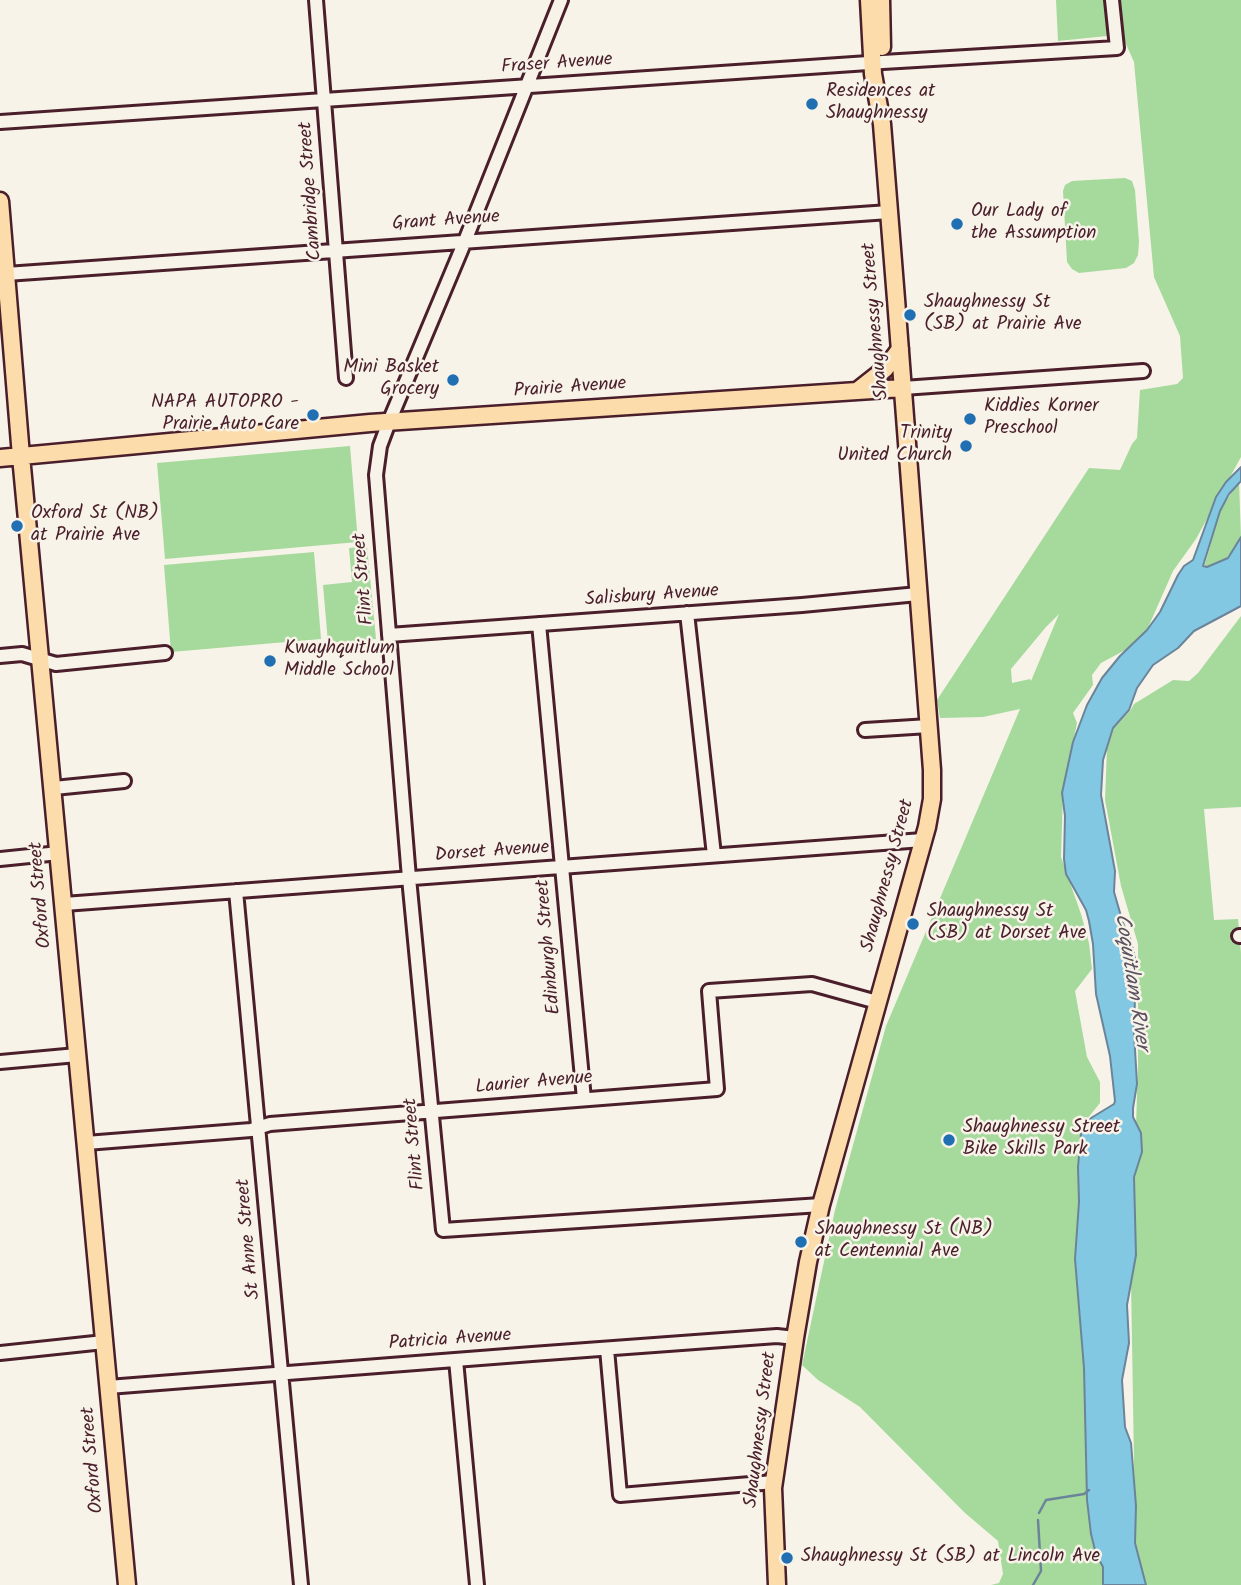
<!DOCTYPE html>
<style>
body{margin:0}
canvas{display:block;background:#f7f3e8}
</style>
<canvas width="1241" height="1585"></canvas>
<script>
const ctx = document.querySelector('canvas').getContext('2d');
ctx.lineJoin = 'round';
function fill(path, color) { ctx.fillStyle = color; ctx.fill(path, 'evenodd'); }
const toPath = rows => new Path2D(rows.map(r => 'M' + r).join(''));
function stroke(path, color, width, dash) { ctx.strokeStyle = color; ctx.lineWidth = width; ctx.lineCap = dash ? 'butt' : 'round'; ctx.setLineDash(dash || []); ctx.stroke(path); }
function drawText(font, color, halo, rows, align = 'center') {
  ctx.font = font + ' Kalam,sans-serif'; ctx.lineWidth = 5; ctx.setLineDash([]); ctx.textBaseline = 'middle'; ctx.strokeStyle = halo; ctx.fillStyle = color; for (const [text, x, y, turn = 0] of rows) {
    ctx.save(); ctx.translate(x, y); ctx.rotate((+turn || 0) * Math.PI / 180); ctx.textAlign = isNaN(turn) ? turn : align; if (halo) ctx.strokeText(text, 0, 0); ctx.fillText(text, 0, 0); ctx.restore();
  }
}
fill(toPath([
 [1056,0,1104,0,1107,36,1058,41],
 [1119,0,1241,0,1241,457,1196,539,1173,571,1147,630,1129,648,1101,663,1092,675,1093,685,1073,713,1077,723,1063,793,1061,857,1081,914,1089,943,1092,969,1075,991,1087,1057,1100,1082,1100,1103,1083,1124,1078,1153,1108,1585,991,1585,999,1583,1003,1574,998,1541,965,1513,860,1407,818,1380,802,1365,835,1210,886,1026,1020,709,983,717,940,718,937,700,1089,468,1120,470,1132,444,1137,438,1140,390,1177,384,1183,378,1180,336,1154,277,1134,62,1122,35],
 [1059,614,1031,681,1030,679,1012,683,1011,669,1046,627],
 [1125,178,1132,181,1135,190,1139,242,1138,255,1134,263,1126,268,1079,273,1072,269,1067,262,1063,191,1065,185,1072,181],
 [350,446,358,542,165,559,157,463],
 [1239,481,1241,537,1227,558,1204,568,1220,511],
 [367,546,376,639,328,643,323,585,352,582,349,548],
 [314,552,321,639,171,652,164,565],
 [1241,616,1241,807,1204,809,1214,920,1238,919,1241,953,1241,1585,1136,1585,1131,1281,1138,1064,1138,944,1121,886,1105,800,1107,748,1114,728,1130,711,1134,704,1173,680,1189,681,1198,673]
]), '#a6da9d');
const water = toPath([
 [1241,467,1241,481,1229,494,1220,511,1203,566,1207,567,1228,558,1241,537,1241,606,1194,631,1178,648,1153,665,1137,688,1129,710,1113,728,1103,760,1101,795,1115,871,1114,892,1123,923,1130,938,1136,962,1134,1032,1137,1084,1133,1108,1133,1117,1141,1133,1142,1152,1134,1177,1136,1255,1127,1305,1129,1343,1122,1380,1125,1427,1131,1443,1136,1506,1135,1543,1146,1585,1103,1585,1103,1567,1096,1554,1091,1534,1087,1500,1084,1368,1075,1259,1079,1202,1078,1167,1081,1134,1091,1118,1114,1104,1115,1101,1110,1056,1096,994,1093,944,1089,921,1086,910,1066,874,1064,859,1065,816,1062,793,1073,742,1087,705,1102,678,1120,656,1147,630,1160,612,1178,575,1184,566,1193,560,1216,497,1226,482,1241,467]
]);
fill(water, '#82c8e3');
stroke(water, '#6c8499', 2);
stroke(toPath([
 [1039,1513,1046,1500,1084,1494,1089,1490],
 [1033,1585,1041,1571,1038,1520]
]), '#6c8499', 2.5);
const minor = toPath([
 [316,0,346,378],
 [561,0,465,241,389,422,380,446,376,475,409,878,443,1230,821,1205],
 [0,122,883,62,1117,48,1112,0],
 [6,274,889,212],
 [903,388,1143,371],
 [687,613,714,855],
 [539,624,584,1099],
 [389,635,802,605,918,594],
 [0,656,22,654,56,664,165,653],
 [865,730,929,726],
 [54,788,124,781],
 [0,859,59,853],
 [236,891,301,1585],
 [64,904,923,840],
 [1239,936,1241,936],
 [0,1062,77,1055],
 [86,1143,251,1130,270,1124,717,1089,709,991,812,984,877,1002],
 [607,1349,620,1495,774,1482],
 [0,1353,104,1342],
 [456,1360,477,1585],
 [108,1387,532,1354,777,1336,795,1338]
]);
const major = toPath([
 [881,0,882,47],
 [0,201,21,456,127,1585],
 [857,391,885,369,900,349],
 [0,458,370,423,903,388],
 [777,1585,773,1488,795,1338,808,1262,821,1205,927,827,932,799,932,770,896,299,882,124,873,74,869,0]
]);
stroke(minor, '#4a1f2b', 18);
stroke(major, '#4a1f2b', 21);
stroke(minor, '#f7f3e8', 12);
stroke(major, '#fddcac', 16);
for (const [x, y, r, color] of [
 [812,104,7,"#1f6fb2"],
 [957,224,7,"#1f6fb2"],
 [910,315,7,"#1f6fb2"],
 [453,380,7,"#1f6fb2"],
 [313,415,7,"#1f6fb2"],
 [970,419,7,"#1f6fb2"],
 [966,446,7,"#1f6fb2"],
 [17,526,7,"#1f6fb2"],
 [270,661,7,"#1f6fb2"],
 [913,924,7,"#1f6fb2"],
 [949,1140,7,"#1f6fb2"],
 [801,1242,7,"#1f6fb2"],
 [787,1558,7,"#1f6fb2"]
]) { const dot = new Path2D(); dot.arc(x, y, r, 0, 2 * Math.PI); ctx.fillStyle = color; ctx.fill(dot); stroke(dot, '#f7f3e8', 2.5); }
drawText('19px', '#4a1f2b', '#f7f3e8', [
 ["Fraser Avenue",557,65,-4],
 ["Cambridge Street",312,191,-94],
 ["Grant Avenue",446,222,-4],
 ["Shaughnessy Street",877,321,-95],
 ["Prairie Avenue",570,389,-4],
 ["Flint Street",365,579,-95],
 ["Salisbury Avenue",652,597,-4],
 ["Dorset Avenue",492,853,-4],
 ["Shaughnessy Street",889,876,-75],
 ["Oxford Street",42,895,-95],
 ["Edinburgh Street",550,947,-95],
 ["Laurier Avenue",534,1084,-5],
 ["Flint Street",416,1144,-95],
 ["St Anne Street",250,1239,-95],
 ["Patricia Avenue",450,1341,-4],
 ["Shaughnessy Street",762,1430,-83],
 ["Oxford Street",94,1460,-95]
]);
drawText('19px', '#4a1f2b', '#f7f3e8', [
 ["Residences at",826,93],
 ["Shaughnessy",826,115],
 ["Our Lady of",971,213],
 ["the Assumption",971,235],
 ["Shaughnessy St",924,304],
 ["(SB) at Prairie Ave",924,326],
 ["Mini Basket",439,369,"right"],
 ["Grocery",439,391,"right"],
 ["NAPA AUTOPRO -",299,404,"right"],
 ["Prairie Auto Care",299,426,"right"],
 ["Kiddies Korner",984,408],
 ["Preschool",984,430],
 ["Trinity",952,435,"right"],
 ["United Church",952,457,"right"],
 ["Oxford St (NB)",31,515],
 ["at Prairie Ave",31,537],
 ["Kwayhquitlum",284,650],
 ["Middle School",284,672],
 ["Shaughnessy St",927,913],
 ["(SB) at Dorset Ave",927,935],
 ["Shaughnessy Street",963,1129],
 ["Bike Skills Park",963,1151],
 ["Shaughnessy St (NB)",815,1231],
 ["at Centennial Ave",815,1253],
 ["Shaughnessy St (SB) at Lincoln Ave",801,1558]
], 'left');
drawText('italic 21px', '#5b5262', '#f7f3e8', [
 ["Coquitlam River",1130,982,81]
]);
</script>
